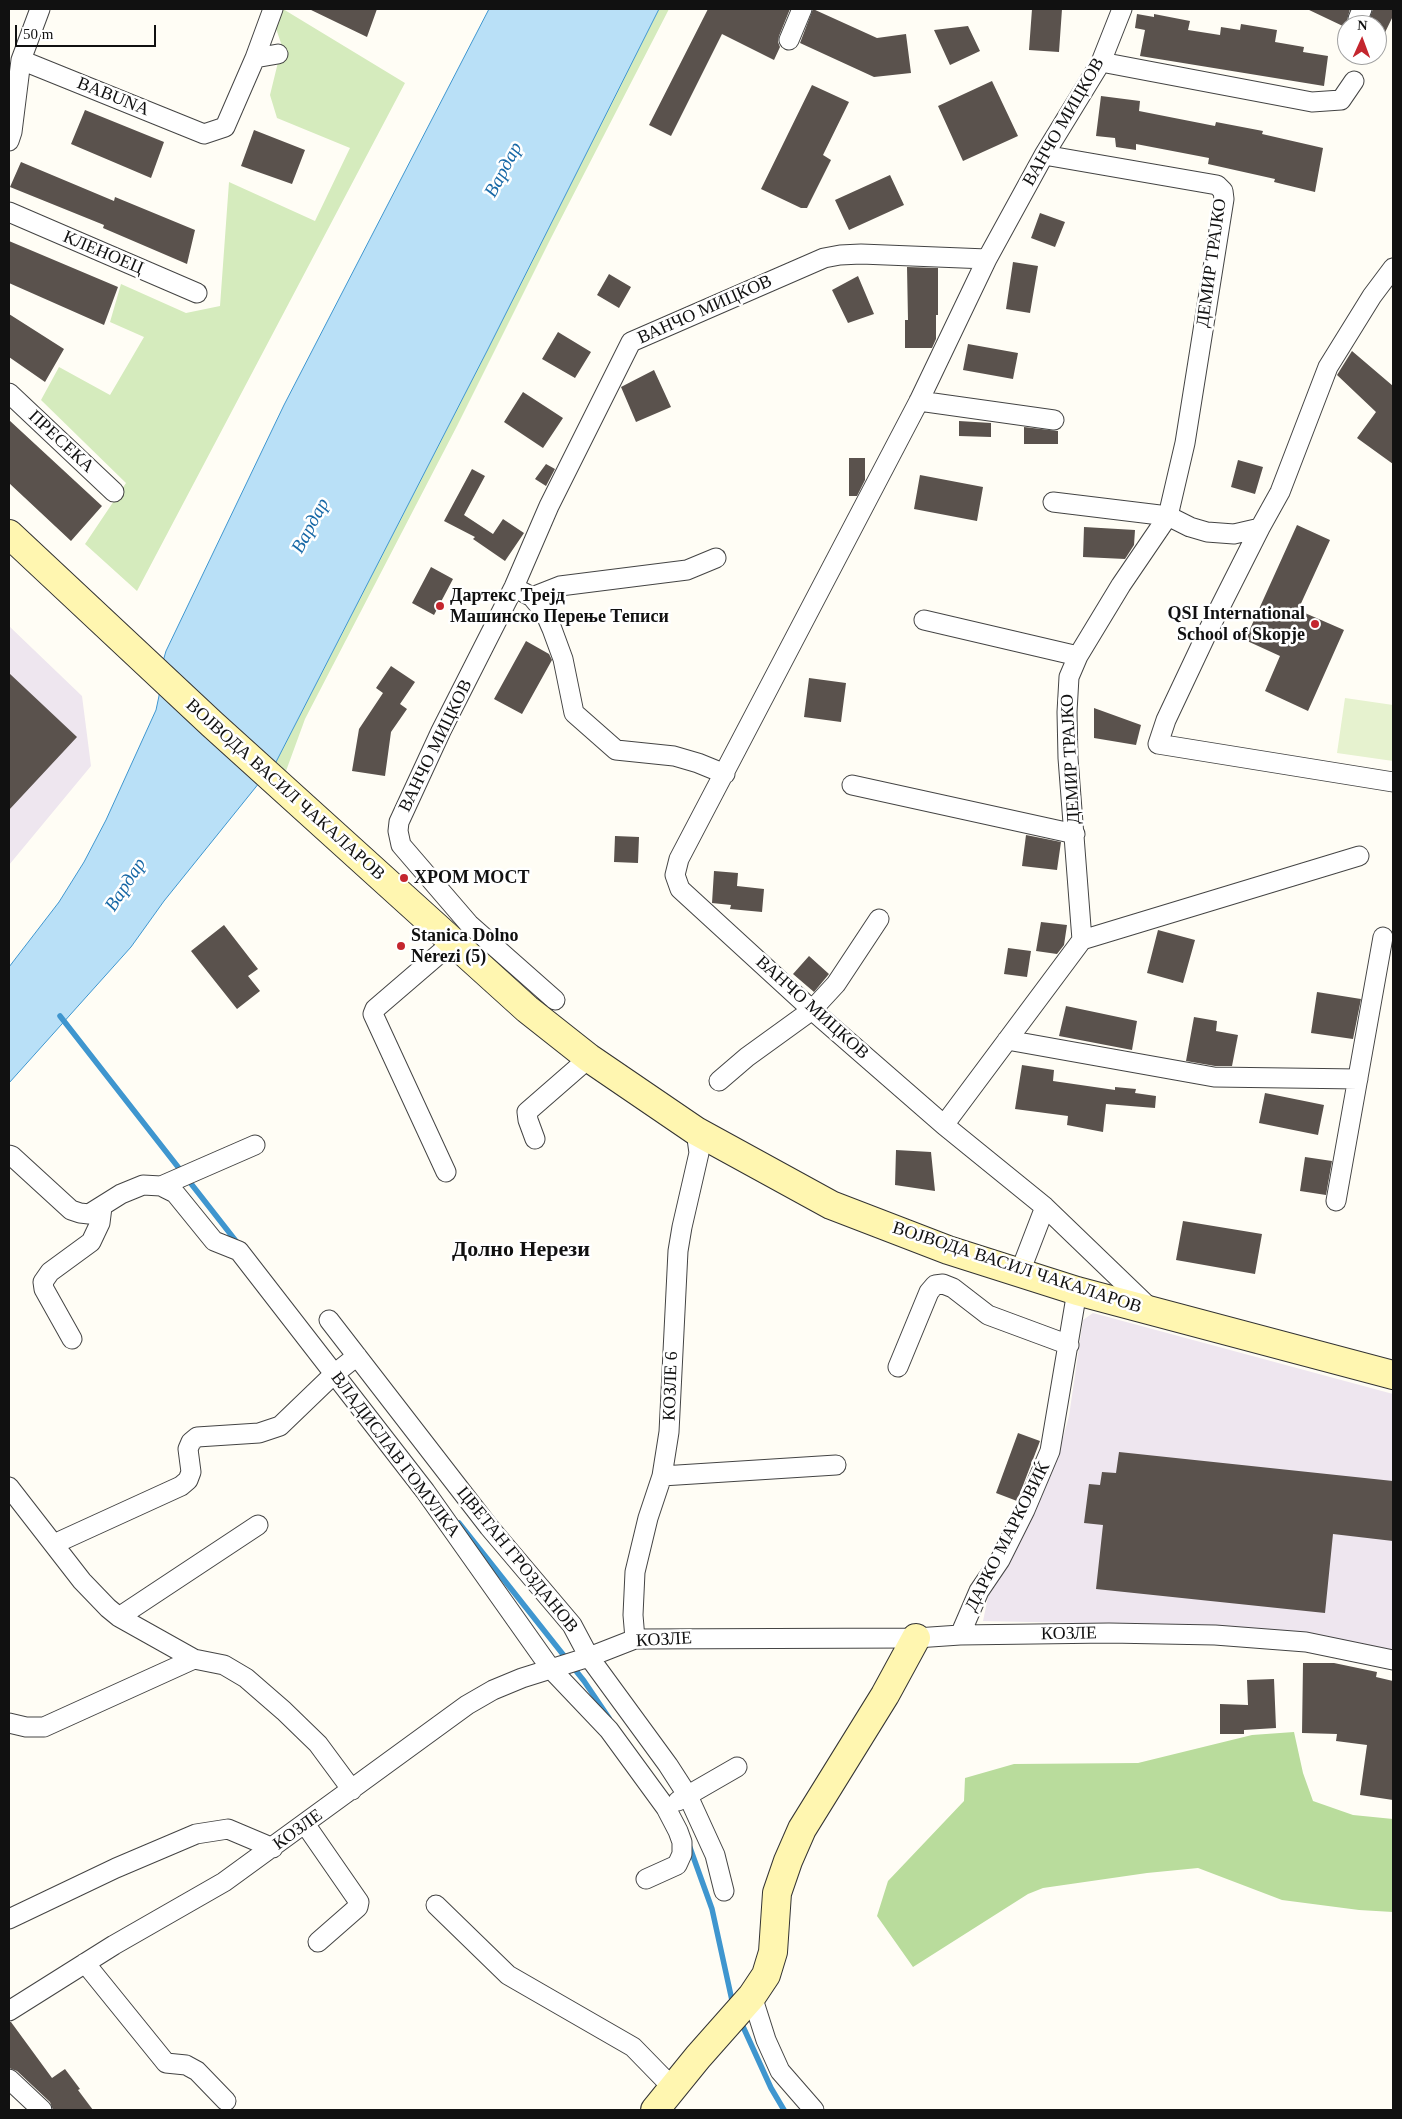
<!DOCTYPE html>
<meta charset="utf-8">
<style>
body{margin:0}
#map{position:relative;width:1402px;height:2119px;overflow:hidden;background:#fffdf5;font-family:"Times New Roman",serif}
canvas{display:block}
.frame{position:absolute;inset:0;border:10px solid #111;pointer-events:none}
.north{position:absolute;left:1337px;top:15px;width:50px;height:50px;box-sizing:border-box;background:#fff;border:1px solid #a0a0a0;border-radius:50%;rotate:2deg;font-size:14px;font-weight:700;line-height:20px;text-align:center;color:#111}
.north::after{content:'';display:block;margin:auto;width:18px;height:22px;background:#c4262e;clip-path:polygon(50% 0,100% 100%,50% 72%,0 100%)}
.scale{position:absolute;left:15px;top:25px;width:141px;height:22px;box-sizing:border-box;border:2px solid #111;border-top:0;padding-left:6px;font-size:15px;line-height:18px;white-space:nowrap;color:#111;-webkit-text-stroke:4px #fff;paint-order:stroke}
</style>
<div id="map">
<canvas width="1402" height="2119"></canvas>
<div class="frame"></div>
<div class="north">N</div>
<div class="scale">50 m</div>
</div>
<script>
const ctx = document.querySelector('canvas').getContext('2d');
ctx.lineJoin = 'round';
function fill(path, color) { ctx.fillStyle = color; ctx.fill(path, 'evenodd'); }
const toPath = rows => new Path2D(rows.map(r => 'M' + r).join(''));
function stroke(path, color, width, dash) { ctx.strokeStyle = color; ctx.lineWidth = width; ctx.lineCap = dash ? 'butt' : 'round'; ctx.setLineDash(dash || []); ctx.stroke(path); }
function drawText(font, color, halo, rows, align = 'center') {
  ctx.font = font + ' "Times New Roman",serif'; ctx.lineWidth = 5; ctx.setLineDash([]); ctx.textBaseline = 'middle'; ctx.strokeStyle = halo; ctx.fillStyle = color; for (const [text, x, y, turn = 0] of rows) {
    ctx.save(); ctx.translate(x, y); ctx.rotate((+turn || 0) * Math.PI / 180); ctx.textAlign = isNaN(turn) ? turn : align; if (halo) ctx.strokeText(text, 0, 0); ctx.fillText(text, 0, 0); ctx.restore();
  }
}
fill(toPath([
 [9,626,82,696,91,766,9,865],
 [1093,1313,1393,1394,1393,1651,1313,1634,1217,1626,983,1621,988,1597,1012,1558,1042,1496,1058,1456,1069,1416,1083,1320]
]), '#eee6ef');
fill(toPath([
 [283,9,405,83,137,591,85,544,126,483,41,400,59,367,110,395,144,337,110,322,121,284,186,313,220,306,229,182,315,221,350,148,277,118,270,95,282,46,272,17],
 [659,9,669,9,551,238,457,426,305,719,286,771,276,762,487,351]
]), '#d5ebbd');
fill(toPath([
 [1294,1732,1303,1773,1313,1801,1353,1815,1393,1819,1393,1912,1359,1910,1282,1900,1198,1868,1147,1873,1043,1888,1028,1894,913,1967,877,1916,888,1881,964,1801,965,1778,1014,1764,1138,1763,1252,1735]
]), '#b9dc9c');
fill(toPath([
 [1345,698,1393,705,1393,761,1337,753]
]), '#e6f2cf');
const water = toPath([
 [489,9,659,9,487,351,276,762,164,901,131,947,9,1083,9,967,59,902,84,862,106,820,156,710,159,696,161,668,166,651,284,405,489,9]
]);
fill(water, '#b9e0f7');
stroke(water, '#3f96cf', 1);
stroke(toPath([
 [60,1016,239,1245],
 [459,1523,584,1681,609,1718],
 [689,1845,712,1909,733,2005],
 [740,2020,771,2088,784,2110]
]), '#3f96cf', 5.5);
fill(toPath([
 [309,9,377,9,367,37],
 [708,9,790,9,779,36,778,42,780,47,774,60,722,34,671,136,649,125],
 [813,9,877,38,906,34,911,73,874,77,800,43],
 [1032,9,1062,9,1059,52,1029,50],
 [1307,9,1350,9,1347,20,1349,25,1347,28],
 [1373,9,1393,9,1393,16,1377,49,1377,25,1367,25],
 [1137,14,1154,17,1154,14,1190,21,1188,30,1220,35,1221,27,1240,30,1241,24,1277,30,1275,42,1304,47,1303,52,1328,56,1324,86,1140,56,1145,30,1135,28],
 [968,26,980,51,950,65,934,30],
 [992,81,1018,136,963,161,938,106],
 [812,85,849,102,823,155,831,160,807,208,801,208,761,189],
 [1101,96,1140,101,1139,111,1215,126,1216,122,1263,131,1262,134,1323,148,1315,192,1274,182,1275,179,1208,164,1209,158,1136,144,1136,150,1116,147,1115,138,1096,136],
 [85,110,164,142,151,178,71,144],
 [254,130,305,150,292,184,241,166],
 [21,162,114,201,115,197,195,230,187,264,103,228,104,225,10,187],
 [890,175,904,205,849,230,835,200],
 [1040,213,1065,222,1055,247,1031,238],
 [9,241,118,287,104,325,9,283],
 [1013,262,1038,266,1030,313,1006,309],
 [907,267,938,268,938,315,936,315,936,339,932,348,905,348,905,320,908,320],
 [609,274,631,287,619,308,597,295],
 [858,276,874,314,848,323,832,290],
 [9,314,64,349,45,382,9,357],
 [558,332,591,352,575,378,542,359],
 [968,344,1018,353,1013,379,963,370],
 [1352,351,1393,386,1393,464,1357,438,1376,412,1337,375],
 [654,370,671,407,636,422,621,387],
 [523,392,563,418,543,448,504,422],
 [9,420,102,506,71,541,9,483],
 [959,421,991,423,991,437,959,436],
 [1024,427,1058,431,1058,444,1024,444],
 [849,458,865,458,865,480,857,496,849,496],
 [1238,460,1263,467,1255,494,1231,487],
 [546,464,555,469,546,486,535,479],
 [472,469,485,476,464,515,493,534,503,519,524,533,505,561,473,539,475,537,444,521],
 [920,475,983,487,977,521,914,509],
 [1297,525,1330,540,1298,610,1344,630,1308,711,1265,691,1280,656,1245,640],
 [1084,527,1135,530,1134,545,1125,559,1083,557],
 [431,567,453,579,434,615,412,603],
 [526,641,549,654,552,660,522,714,494,699],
 [391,666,415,682,400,704,407,709,391,732,385,776,352,771,359,729,383,693,376,688],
 [9,673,77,737,9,810],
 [809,678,846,683,841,722,804,717],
 [1094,708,1141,725,1136,745,1094,738],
 [1026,835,1061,842,1057,870,1022,866],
 [615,836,639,837,638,863,614,862],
 [714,871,738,873,737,886,764,889,762,912,730,909,731,905,712,903],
 [1041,922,1067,925,1064,945,1057,954,1036,951],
 [224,925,258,969,248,976,260,991,237,1009,191,951],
 [1158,930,1195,940,1183,983,1147,973],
 [1008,948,1031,951,1027,977,1004,974],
 [809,956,829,974,814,992,793,974],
 [1317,992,1361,999,1353,1039,1311,1033],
 [1066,1006,1137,1021,1132,1050,1059,1036],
 [1194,1017,1217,1021,1216,1031,1238,1035,1232,1066,1215,1066,1186,1061],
 [1022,1065,1054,1070,1053,1081,1115,1090,1115,1087,1136,1089,1135,1093,1156,1096,1155,1108,1106,1104,1103,1132,1067,1125,1068,1116,1015,1109],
 [1265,1093,1324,1105,1318,1135,1259,1123],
 [896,1150,931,1152,935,1191,895,1185],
 [1305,1157,1332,1161,1326,1195,1300,1191],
 [1183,1221,1262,1234,1255,1274,1176,1260],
 [1018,1433,1040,1441,1017,1501,996,1493],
 [1119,1452,1393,1481,1393,1541,1333,1534,1325,1613,1096,1589,1103,1525,1084,1523,1089,1484,1100,1485,1102,1472,1116,1473],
 [1303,1663,1334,1663,1377,1672,1376,1677,1393,1681,1393,1800,1360,1795,1367,1745,1336,1741,1337,1734,1302,1733],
 [1274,1679,1276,1728,1244,1730,1244,1734,1220,1734,1220,1704,1248,1705,1247,1680],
 [9,2022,11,2022,52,2078,65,2069,80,2089,78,2090,93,2110,53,2110,50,2102,17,2071,9,2068]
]), '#5a524d');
const street = toPath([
 [1122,9,1101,62,1044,155,987,259,919,401,679,859,675,875,680,889,812,1010,944,1125,1045,1207,1151,1309],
 [1358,19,1362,9],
 [789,40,802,9],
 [255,58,273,9],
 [21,60,204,134,225,127,255,58,278,54],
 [1101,62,1312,102,1341,100,1354,81],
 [9,141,12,132,21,60,40,9],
 [9,212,197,293],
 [9,393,114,492],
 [919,401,1054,420],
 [1053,502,1168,516,1190,527,1207,532,1234,534,1260,528,1280,492,1328,367,1372,296,1393,268],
 [1260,528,1208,631,1166,720,1158,744,1393,782],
 [521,591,532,597,560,586,687,570,716,558],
 [532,597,545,613,552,629,563,659,574,713,616,750,674,756,698,763,725,774],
 [924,620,1078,656],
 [852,785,1075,834],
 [1082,940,1359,856],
 [555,1000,469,924,401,845,398,831,399,822,441,731,514,587,549,506,631,342,824,258,840,255,861,254,987,259],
 [1007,1040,1214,1077,1358,1079],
 [719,1081,747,1057,812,1010,836,984,879,919],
 [944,1125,1082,940,1068,758,1067,712,1069,677,1078,656,1121,585,1168,516,1185,443,1224,199,1223,191,1217,185,1044,155],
 [535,1139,528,1120,527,1112,589,1058],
 [9,1155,12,1156,71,1210,80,1213,89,1214,121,1194,143,1185,161,1186,175,1193,214,1241,239,1251,425,1491,551,1669,609,1730,666,1808,678,1831,682,1842,682,1854,677,1865,646,1879],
 [446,1172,373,1014,375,1009,453,942],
 [161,1186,255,1145],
 [1336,1201,1383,937],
 [1020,1272,1045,1207],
 [329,1320,489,1527,572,1625,589,1657,668,1765,688,1796,715,1855,724,1891],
 [72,1339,44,1289,43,1282,50,1272,91,1242,100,1223,102,1207],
 [898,1367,929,1292,935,1285,943,1284,953,1288,988,1315,1069,1345],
 [662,1476,836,1465],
 [9,1487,82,1581,108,1608,119,1617,194,1659,224,1665,246,1678,284,1711,318,1744,352,1790],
 [54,1544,181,1486,188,1480,191,1472,188,1449,191,1442,197,1437,259,1433,280,1426,333,1375,357,1356],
 [119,1617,258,1525],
 [960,1635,979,1591,1000,1560,1025,1510,1050,1451,1077,1291],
 [635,1639,633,1615,635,1572,648,1518,662,1476,669,1432,678,1251,682,1227,699,1153,696,1131],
 [9,1723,26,1727,44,1727,194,1659],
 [678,1801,737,1767],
 [305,1824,359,1902,358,1907,318,1942],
 [436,1905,508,1975,633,2047,673,2088],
 [9,1919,116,1868,196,1834,228,1829,273,1848],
 [85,1963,166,2063,186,2065,197,2071,226,2101],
 [752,1996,766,2040,780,2071,814,2110],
 [9,2011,114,1945,224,1882,467,1705,493,1690,522,1678,589,1657,635,1639,916,1638,960,1635,1109,1633,1215,1635,1306,1642,1393,1660],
 [9,2079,42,2110]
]);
const secondary = toPath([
 [9,534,212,724,527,1009,589,1058,696,1131,831,1205,948,1250,1077,1291,1393,1375],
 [655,2110,698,2057,752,1996,766,1975,773,1952,777,1893,788,1861,802,1829,885,1695,916,1638]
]);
stroke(street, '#444', 21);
stroke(secondary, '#333', 30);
stroke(street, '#fff', 19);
stroke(secondary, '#fff6b0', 28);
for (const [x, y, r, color] of [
 [440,606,5,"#c4262e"],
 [1315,624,5,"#c4262e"],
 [404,878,5,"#c4262e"],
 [401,946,5,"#c4262e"]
]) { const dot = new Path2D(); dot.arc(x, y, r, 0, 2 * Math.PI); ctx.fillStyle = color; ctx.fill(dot); stroke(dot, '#fff', 2); }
drawText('18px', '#111', '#fff', [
 ["BABUNA",113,97,22],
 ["ВАНЧО МИЦКОВ",1064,122,-60],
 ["КЛЕНОЕЦ",103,253,23],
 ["ДЕМИР ТРАЈКО",1212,263,-82],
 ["ВАНЧО МИЦКОВ",705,310,-24],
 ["ПРЕСЕКА",61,442,43],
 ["ВАНЧО МИЦКОВ",436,746,-64],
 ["ДЕМИР ТРАЈКО",1071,759,-93],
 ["ВОЈВОДА ВАСИЛ ЧАКАЛАРОВ",285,790,42],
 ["ВАНЧО МИЦКОВ",812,1008,42],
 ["ВОЈВОДА ВАСИЛ ЧАКАЛАРОВ",1017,1268,18],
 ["КОЗЛЕ 6",671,1386,-88],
 ["ВЛАДИСЛАВ ГОМУЛКА",395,1455,53],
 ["ДАРКО МАРКОВИЌ",1008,1537,-63],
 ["ЦВЕТАН ГРОЗДАНОВ",517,1560,51],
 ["КОЗЛЕ",1069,1634,-1],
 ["КОЗЛЕ",664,1640,-3],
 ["КОЗЛЕ",298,1830,-36]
]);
drawText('bold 18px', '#111', '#fff', [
 ["Дартекс Трејд",450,596],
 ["Машинско Перење Теписи",450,617],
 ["QSI International",1305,614,"right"],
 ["School of Skopje",1305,635,"right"],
 ["ХРОМ МОСТ",414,878],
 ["Stanica Dolno",411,936],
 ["Nerezi (5)",411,957]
], 'left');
drawText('italic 19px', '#1768a6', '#fff', [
 ["Вардар",504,170,-62],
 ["Вардар",311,526,-62],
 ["Вардар",126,885,-57]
]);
drawText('bold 22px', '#111', '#fff', [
 ["Долно Нерези",521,1250]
]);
</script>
